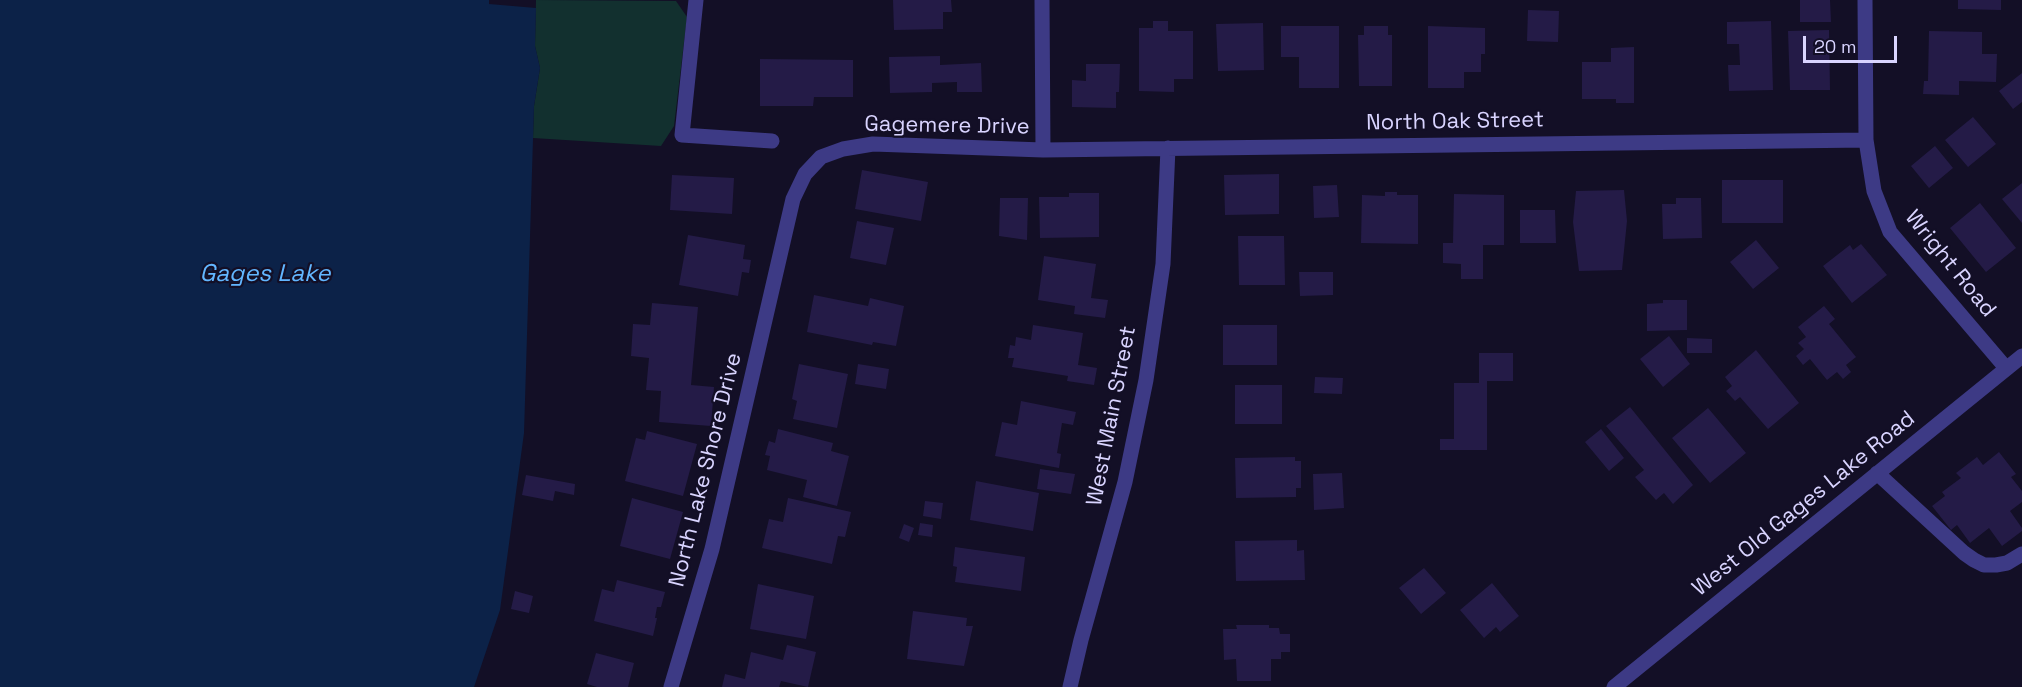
<!DOCTYPE html>
<style>
body{margin:0}
#map{position:relative;width:2022px;height:687px;overflow:hidden;background:#130f26;font-family:"Space Grotesk",sans-serif}
canvas{display:block}
.scale{position:absolute;left:1803px;top:36px;width:94px;height:27px;box-sizing:border-box;border:3px solid #d9d4ff;border-top:0;padding-left:8px;font-size:18px;line-height:21px;white-space:nowrap;color:#d9d4ff;-webkit-text-stroke:4px #130f26;paint-order:stroke}
</style>
<div id="map">
<canvas width="2022" height="687"></canvas>
<div class="scale">20 m</div>
</div>
<script>
const ctx = document.querySelector('canvas').getContext('2d');
ctx.lineJoin = 'round';
function fill(path, color) { ctx.fillStyle = color; ctx.fill(path, 'evenodd'); }
const toPath = rows => new Path2D(rows.map(r => 'M' + r).join(''));
function stroke(path, color, width, dash) { ctx.strokeStyle = color; ctx.lineWidth = width; ctx.lineCap = dash ? 'butt' : 'round'; ctx.setLineDash(dash || []); ctx.stroke(path); }
function drawText(font, color, halo, rows, align = 'center') {
  ctx.font = font + ' "Space Grotesk",sans-serif'; ctx.lineWidth = 4.5; ctx.setLineDash([]); ctx.textBaseline = 'middle'; ctx.strokeStyle = halo; ctx.fillStyle = color; for (const [text, x, y, turn = 0] of rows) {
    ctx.save(); ctx.translate(x, y); ctx.rotate((+turn || 0) * Math.PI / 180); ctx.textAlign = isNaN(turn) ? turn : align; if (halo) ctx.strokeText(text, 0, 0); ctx.fillText(text, 0, 0); ctx.restore();
  }
}
fill(toPath([
 [536,0,676,1,687,17,674,126,661,146,533,138,534,106,540,68,535,46]
]), '#12302f');
fill(toPath([
 [0,0,489,0,489,4,536,8,535,46,540,68,534,106,524,433,500,610,474,687,0,687]
]), '#0c2248');
fill(toPath([
 [893,0,951,0,952,12,943,12,943,29,894,30],
 [1800,0,1830,0,1831,22,1800,22],
 [1958,0,2001,0,2001,10,1958,9],
 [1528,10,1559,11,1558,42,1527,41],
 [1153,21,1168,21,1168,31,1193,31,1193,79,1174,79,1174,92,1139,91,1139,28,1153,28],
 [1771,21,1773,90,1729,91,1728,65,1740,65,1739,44,1727,44,1727,22],
 [1263,23,1264,70,1218,71,1216,24],
 [1281,26,1339,26,1339,88,1299,88,1299,57,1281,57],
 [1364,26,1388,26,1388,35,1392,35,1392,86,1359,86,1358,35,1364,35],
 [1428,26,1485,28,1485,54,1481,54,1481,72,1464,72,1464,88,1428,88],
 [1829,30,1830,90,1790,90,1788,31],
 [1929,31,1982,32,1982,54,1997,54,1996,82,1959,81,1959,95,1923,94,1924,81,1928,81],
 [1634,47,1634,103,1616,103,1616,99,1582,99,1582,62,1611,62,1611,48],
 [940,56,940,65,981,63,982,92,957,92,957,82,932,83,932,92,890,93,889,57],
 [760,59,853,60,853,97,814,97,813,106,760,106],
 [1086,64,1120,64,1119,92,1116,92,1116,108,1072,107,1072,80,1086,81],
 [2022,73,2022,102,2013,109,1999,91],
 [1973,117,1996,144,1968,167,1945,140],
 [1935,146,1953,168,1929,188,1911,166],
 [862,170,928,182,921,221,855,209],
 [1279,174,1279,214,1225,215,1224,175],
 [672,175,734,178,732,214,670,210],
 [1722,180,1783,180,1783,223,1722,223],
 [2022,183,2022,223,2002,199],
 [1337,185,1339,217,1314,218,1313,186],
 [1624,190,1627,221,1622,270,1579,271,1573,222,1576,191],
 [1385,192,1397,192,1397,195,1418,195,1418,244,1361,243,1362,195,1385,196],
 [1069,193,1099,193,1099,237,1040,238,1039,197,1069,197],
 [1454,194,1504,195,1504,245,1483,245,1483,279,1461,279,1461,264,1443,263,1443,243,1453,243],
 [1000,198,1028,198,1027,240,999,236],
 [1676,198,1701,198,1702,238,1663,239,1662,204,1676,204],
 [1980,203,2016,248,1986,272,1950,228],
 [1520,210,1555,210,1556,243,1520,243],
 [857,221,894,228,886,265,850,258],
 [688,235,745,245,743,259,751,260,749,273,742,272,738,296,679,285],
 [1238,236,1284,236,1285,285,1239,285],
 [1756,240,1779,268,1753,289,1730,262],
 [1861,244,1887,275,1852,303,1823,266,1850,245,1853,250],
 [1044,256,1096,264,1091,298,1108,300,1105,318,1074,314,1075,306,1038,300],
 [1299,272,1333,272,1333,295,1300,296],
 [814,295,868,306,870,298,904,306,896,346,873,342,872,345,807,332],
 [1663,300,1687,300,1687,330,1647,331,1647,304,1663,303],
 [652,303,698,307,691,385,714,387,711,426,659,422,661,391,646,390,649,358,631,356,633,324,650,325],
 [1824,306,1835,319,1829,324,1856,357,1846,365,1851,372,1843,379,1837,372,1827,380,1810,359,1803,365,1796,356,1804,349,1798,343,1806,337,1798,327],
 [1033,325,1083,333,1078,365,1097,368,1094,385,1067,381,1068,376,1012,367,1014,358,1008,358,1010,345,1015,346,1016,337,1031,340],
 [1223,325,1277,325,1277,365,1223,365],
 [1669,336,1690,364,1663,387,1640,359],
 [1687,338,1712,339,1712,353,1687,353],
 [1756,350,1799,403,1768,429,1740,397,1735,401,1726,391,1732,386,1725,377],
 [1479,353,1513,353,1513,381,1487,381,1487,450,1440,450,1440,439,1454,439,1454,383,1479,383],
 [799,364,848,374,837,428,793,419,797,401,792,399],
 [858,364,889,369,886,389,855,384],
 [1315,377,1343,378,1342,394,1314,393],
 [1235,385,1282,385,1282,424,1235,424],
 [1021,401,1076,412,1073,425,1062,423,1057,453,1061,454,1059,468,995,456,1002,422,1017,425],
 [1630,407,1693,485,1673,504,1664,493,1656,500,1635,477,1644,470,1606,426],
 [1708,408,1746,453,1710,483,1672,438],
 [778,429,833,443,831,451,849,456,837,506,803,497,807,480,767,470,770,456,765,455,769,441,775,443],
 [1601,429,1624,458,1609,471,1585,442],
 [647,431,697,444,683,496,625,481,636,438,645,440],
 [1999,452,2016,474,2011,477,2022,491,2022,502,2010,511,2022,528,2022,531,2002,546,1989,528,1970,543,1957,525,1951,530,1932,506,1945,496,1942,492,1961,478,1956,473,1977,457,1983,465],
 [1295,457,1295,461,1301,461,1301,488,1296,488,1296,497,1236,498,1235,458],
 [1040,469,1075,474,1071,494,1037,489],
 [1342,473,1344,508,1314,510,1313,474],
 [526,475,575,484,574,495,555,491,553,501,522,495],
 [976,481,1039,493,1033,531,970,520],
 [632,498,683,512,670,559,620,546],
 [788,498,851,512,845,537,838,536,832,564,762,548,769,519,783,522],
 [925,501,943,503,941,519,923,516],
 [920,523,933,525,932,537,918,535],
 [904,524,914,528,909,542,899,538],
 [1297,540,1297,551,1304,550,1305,580,1236,581,1235,541],
 [955,547,1025,557,1021,591,955,582,957,567,953,566],
 [1424,568,1446,593,1421,614,1399,588],
 [617,580,665,592,661,607,657,607,655,618,657,618,653,636,594,621,602,589,614,592],
 [1492,583,1519,616,1500,632,1496,627,1484,638,1460,610],
 [758,584,814,596,806,639,750,629],
 [515,591,533,596,529,613,511,609],
 [913,611,967,618,966,626,973,626,964,666,907,659],
 [1236,625,1269,625,1269,628,1279,628,1280,634,1290,634,1290,652,1281,652,1281,659,1271,659,1271,681,1237,681,1236,659,1224,660,1223,629,1237,629],
 [787,645,816,652,808,687,781,681,779,687,722,687,725,674,745,679,751,652,783,660],
 [596,653,634,663,628,687,597,687,587,684]
]), '#241b47');
stroke(toPath([
 [696,0,682,135,772,141],
 [1042,0,1043,150],
 [1865,0,1866,140,1874,191,1890,232,2006,368],
 [1877,473,1964,553,1974,560,1984,565,1996,565,2007,563,2022,554],
 [671,687,712,549,793,199,805,174,821,157,843,149,873,144,1043,150,1866,140],
 [1070,687,1081,640,1125,482,1146,380,1163,264,1168,148],
 [1614,687,2022,356]
]), '#3d3a85', 15);
drawText('22px', '#d9d4ff', '#130f26', [
 ["North Oak Street",1455,122,-1],
 ["Gagemere Drive",947,126,1],
 ["Wright Road",1950,264,51],
 ["West Main Street",1112,416,-79],
 ["North Lake Shore Drive",706,470,-76],
 ["West Old Gages Lake Road",1804,504,-39]
]);
drawText('italic 24px', '#62b6ff', '#130f26', [
 ["Gages Lake",265,274]
]);
</script>
